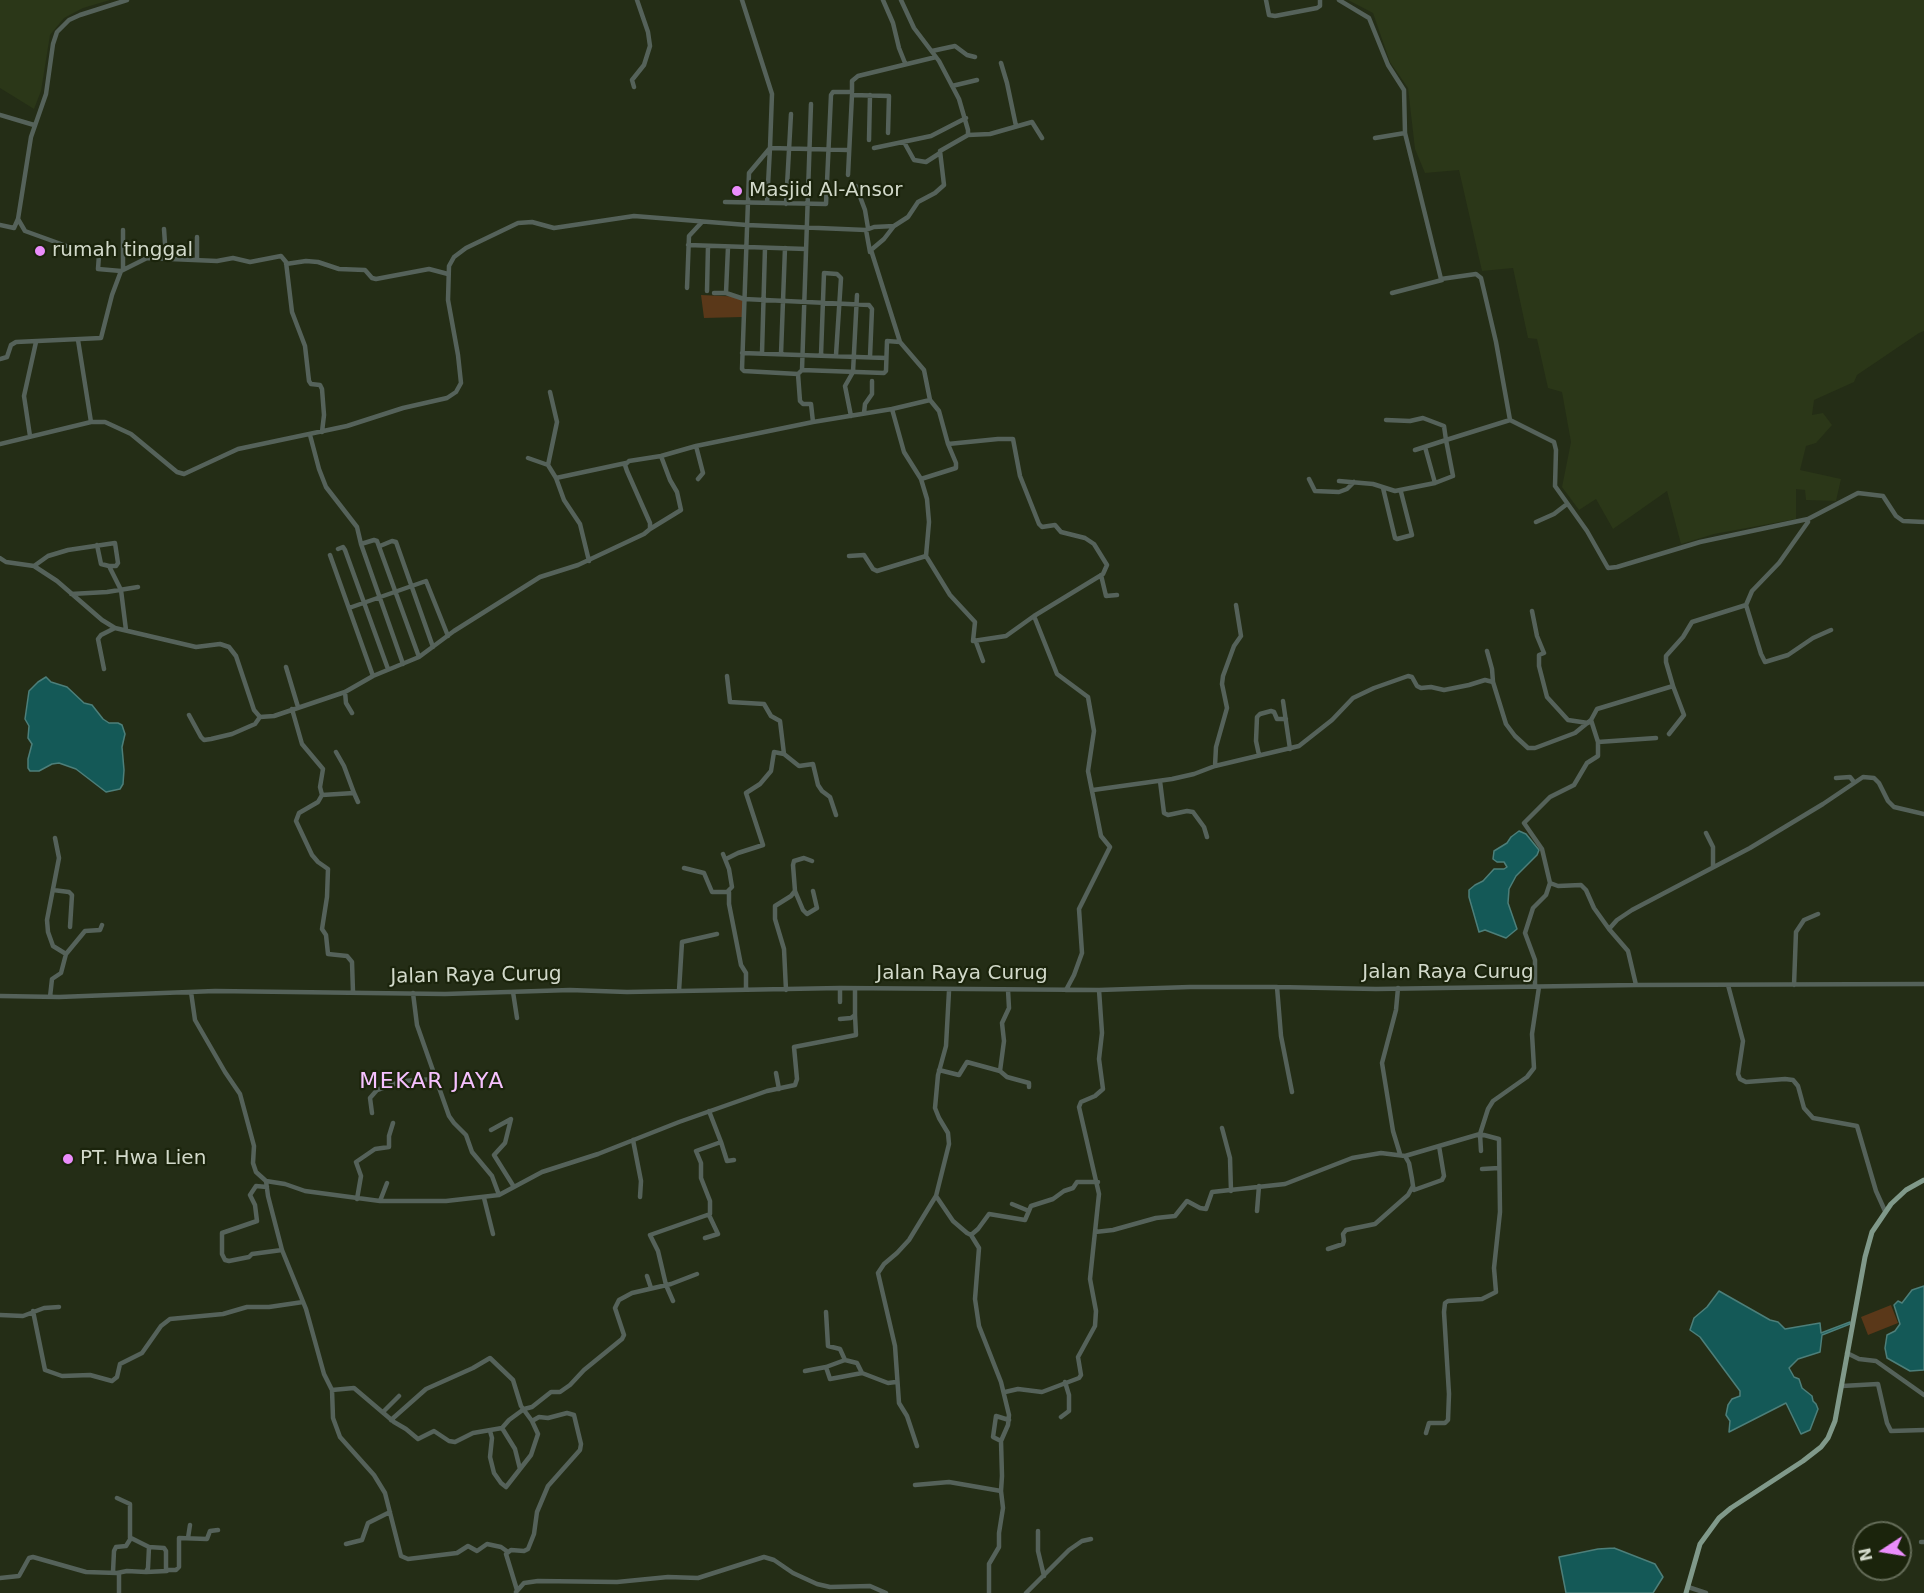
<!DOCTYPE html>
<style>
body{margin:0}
#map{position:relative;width:1924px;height:1593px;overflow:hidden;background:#242d16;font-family:"DejaVu Sans",sans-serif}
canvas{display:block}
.north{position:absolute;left:1852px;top:1521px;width:60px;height:60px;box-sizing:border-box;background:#1b240c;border:2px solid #646c58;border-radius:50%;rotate:258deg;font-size:16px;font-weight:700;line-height:24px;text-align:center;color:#d2d9ca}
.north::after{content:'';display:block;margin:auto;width:21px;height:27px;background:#eb8dfc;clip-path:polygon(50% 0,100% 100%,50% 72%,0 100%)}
</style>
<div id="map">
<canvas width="1924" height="1593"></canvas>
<div class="north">N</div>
</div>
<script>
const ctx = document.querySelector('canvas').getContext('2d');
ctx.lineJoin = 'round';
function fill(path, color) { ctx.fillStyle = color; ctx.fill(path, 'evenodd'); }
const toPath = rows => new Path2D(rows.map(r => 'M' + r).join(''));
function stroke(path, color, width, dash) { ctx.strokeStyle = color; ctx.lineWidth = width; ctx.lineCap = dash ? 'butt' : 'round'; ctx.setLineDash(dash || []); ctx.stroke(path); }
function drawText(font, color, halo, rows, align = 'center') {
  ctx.font = font + ' "DejaVu Sans",sans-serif'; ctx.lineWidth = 4.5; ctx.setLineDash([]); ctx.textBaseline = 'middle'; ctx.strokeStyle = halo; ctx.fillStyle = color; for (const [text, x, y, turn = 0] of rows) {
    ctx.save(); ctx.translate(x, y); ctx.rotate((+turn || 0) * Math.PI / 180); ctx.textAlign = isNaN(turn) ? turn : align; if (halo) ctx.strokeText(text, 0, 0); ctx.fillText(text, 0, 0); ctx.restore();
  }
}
fill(toPath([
 [0,0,110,0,83,8,64,18,50,35,41,91,34,109,0,88],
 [1348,0,1924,0,1924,331,1919,333,1857,375,1854,382,1814,400,1812,415,1823,413,1832,425,1816,443,1806,446,1800,470,1841,479,1836,501,1806,500,1805,490,1796,489,1796,519,1714,534,1681,544,1667,491,1613,529,1596,499,1579,510,1562,487,1571,442,1562,392,1548,388,1537,339,1528,338,1513,268,1482,271,1459,170,1425,173,1415,149,1408,88,1390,62,1373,13]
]), '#2b3718');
fill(toPath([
 [701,295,744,297,742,317,704,318],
 [1891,1305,1898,1323,1868,1335,1861,1317]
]), '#5a3819');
const water = toPath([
 [46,677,51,682,67,687,84,703,92,705,103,719,109,723,118,723,122,725,125,734,122,747,124,770,123,784,120,789,106,792,76,769,59,763,52,764,39,771,30,771,28,768,28,759,32,744,28,738,29,726,25,719,29,691,38,682,46,677],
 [1519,831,1526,834,1539,850,1537,855,1516,876,1509,889,1508,903,1517,929,1506,938,1485,930,1479,932,1469,897,1469,890,1475,885,1483,881,1494,869,1504,869,1507,867,1504,862,1497,862,1493,859,1494,851,1507,843,1511,837,1519,831],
 [1924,1286,1924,1370,1910,1371,1887,1358,1885,1348,1887,1335,1895,1331,1900,1324,1894,1305,1898,1301,1902,1303,1912,1290,1924,1286],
 [1719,1291,1770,1320,1778,1322,1785,1329,1820,1323,1821,1333,1850,1322,1850,1324,1822,1335,1820,1352,1798,1359,1789,1368,1794,1377,1799,1379,1802,1388,1812,1396,1813,1401,1816,1404,1818,1409,1810,1430,1801,1434,1786,1403,1729,1432,1730,1421,1726,1415,1728,1405,1732,1399,1740,1396,1740,1391,1700,1337,1690,1330,1694,1318,1707,1307,1719,1291],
 [1614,1548,1655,1564,1663,1577,1653,1593,1566,1593,1559,1557,1598,1549,1614,1548]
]);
fill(water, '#145957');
stroke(water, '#4d7f7a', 1.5);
stroke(toPath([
 [742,0,772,94,770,148,749,173,742,369,744,371,798,374,802,370,884,373,886,371,887,341,900,342],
 [883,0,893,23,899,48,905,63],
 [1266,0,1269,15,1275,16,1317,8,1320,6,1320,0],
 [1339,0,1369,18,1388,65,1404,90,1405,133,1441,279,1476,274,1481,278,1496,342,1510,420],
 [932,51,955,46,967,55,975,57],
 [1001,63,1007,83,1016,126],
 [952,86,977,80],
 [634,87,632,80,644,65,650,46,648,32,637,0],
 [852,92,852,81,858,76,936,57],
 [0,115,34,125],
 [968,135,990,134,1032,122,1042,138],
 [1375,138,1405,133],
 [869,140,870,95],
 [904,142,914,160,926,162,940,153],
 [874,148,931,136,966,118],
 [848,175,852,95,889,96,888,133],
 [856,186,865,210,868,228],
 [725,202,826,204,831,95,833,92,852,92],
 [767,203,770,148,848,150],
 [786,204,791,114],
 [18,219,25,231,72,248],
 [0,225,14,228,18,219,31,137,46,94,53,44,57,32,69,20,80,15,127,0],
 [164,229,166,258],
 [866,230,870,252],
 [197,237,197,259],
 [688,245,806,249],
 [99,255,98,269,121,271],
 [286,264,306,261,318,262,339,269,365,270,372,278,376,279,429,269,448,274],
 [123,270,123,230],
 [687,288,689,236,702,222],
 [707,291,708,246],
 [714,293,726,293,744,299,869,305,872,309,870,357],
 [726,293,728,247],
 [1392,293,1442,280],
 [78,340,91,422],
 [742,353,886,358],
 [762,353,765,248],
 [781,354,785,248],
 [821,355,824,273,837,274,841,278,836,355],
 [0,359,7,357,11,345,16,342,101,338,112,295,121,271,147,258,217,261,233,258,250,262,281,256,286,262,292,312,305,346,309,381,311,384,320,385,322,389,324,415,322,432],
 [802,370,811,104],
 [798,374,800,401,803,404,811,404,813,422],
 [892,409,930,400],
 [864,413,865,404,872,394,872,381],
 [851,416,845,386,853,372,857,295],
 [1386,420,1410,421,1423,418,1444,426,1446,440,1415,450],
 [310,435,319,469,326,487,357,527,361,544,403,664],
 [30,436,24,396,36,342],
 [0,444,91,422,105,422,131,434,177,472,184,474,238,449,347,426,403,408,447,398,456,392,461,383,458,355,448,300,449,266,454,257,466,248,518,223,532,222,554,228,634,216,747,225,866,230,874,227,894,226],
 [696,446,703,473,698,479],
 [1425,447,1435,483],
 [528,458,548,465,556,478,626,463],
 [548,465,557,422,550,392],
 [556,478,564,500,580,524,589,561],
 [921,479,956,468,956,463,948,444],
 [1309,479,1315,491,1339,492,1347,489,1354,482],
 [1339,481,1373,484,1395,491,1435,483,1453,476,1446,440,1510,420,1554,442,1556,450,1555,486,1587,531,1608,568,1617,567,1700,542,1808,519,1858,493,1883,496,1896,516,1903,521,1924,522],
 [1383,488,1395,538,1397,539,1412,535,1401,492],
 [1536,522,1554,514,1567,504],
 [650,529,681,510,677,492,670,480,661,456],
 [361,544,374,540,377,541,419,657],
 [97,545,101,564,109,566,121,590,126,630],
 [380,546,392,541,396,542,433,647],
 [338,549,343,547,345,550,388,669],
 [330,555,373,676],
 [849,556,864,555,873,569,877,571,926,556],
 [0,558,6,562,34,566,57,581,102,620,115,628,196,647,220,644,229,647,236,656,254,710,260,717],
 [34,566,48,556,68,550,115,543,118,563,116,566,109,566],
 [1101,575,1106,596,1117,595],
 [71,594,107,592,138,587],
 [1746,605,1761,654,1765,662,1788,655,1813,638,1831,630],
 [349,608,426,581,448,636],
 [1532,611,1537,636,1544,653,1539,655,1539,666,1547,697,1568,720,1588,723],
 [1034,616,1057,674,1088,697,1094,731,1088,771,1101,836,1110,847,1079,909,1082,953,1074,975,1066,990],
 [976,642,983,661],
 [1487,651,1492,669,1493,682],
 [286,667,298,707],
 [104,669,98,639,101,635,115,628],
 [727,676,730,702,764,704,771,716,780,721,784,754],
 [345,692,346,703,352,713],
 [1283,701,1290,749],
 [292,709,302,744,323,769,320,787,322,795,354,793,344,766,336,752],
 [189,715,201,737,204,740,211,739,232,734,255,724,260,717,274,716,345,692,373,676,419,657,454,631,540,577,578,565,644,534,650,529,650,523,627,471,625,465,629,461,661,456,696,446,813,422,892,409,904,452,921,479,927,499,929,522,926,556,950,595,975,622,973,641,1006,636,1034,616,1103,574,1107,565,1094,544,1085,538,1061,532,1055,525,1042,527,1039,524,1020,476,1013,439,998,439,948,444,939,411,930,400,924,370,900,342,871,250,884,239,894,226,908,217,918,202,935,193,944,185,940,151,968,135,968,130,959,99,939,61,914,28,901,0],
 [1669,734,1684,715,1673,686],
 [1598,742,1656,738],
 [1259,755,1256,741,1257,717,1260,714,1271,711,1274,712,1277,719,1286,719],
 [1215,766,1216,747,1227,708,1222,684,1223,676,1234,646,1241,636,1236,605],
 [1836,778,1850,777,1854,782],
 [1160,781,1164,813,1168,815,1187,811,1193,812,1204,827,1207,837],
 [1093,790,1172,779,1194,774,1215,766,1299,746,1332,720,1353,698,1374,688,1408,676,1412,677,1417,686,1421,688,1431,687,1444,690,1469,685,1485,680,1493,682,1506,724,1515,736,1528,748,1535,748,1575,733,1591,720,1597,709,1673,686,1666,662,1666,656,1683,637,1692,622,1746,605,1752,591,1779,563,1808,522,1808,519],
 [354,793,358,802],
 [322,795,318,802,299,813,296,821,312,855,318,862,328,869,327,897,322,929,326,935,328,954,347,956,352,962,353,992],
 [1706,833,1713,847,1713,866],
 [723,854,729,869,732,887,728,891],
 [726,859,738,853,763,845,746,793,760,784,771,771,774,752,784,754,799,766,813,764,818,785,822,791,830,797,836,815],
 [684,868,704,873,712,892,729,892,729,904,741,965,746,973,746,990],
 [1550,883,1558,886,1581,885,1586,890,1594,908,1609,929],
 [53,890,69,892,72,895,70,927],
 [795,891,803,910,807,914,817,908,813,891],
 [66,954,85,931,100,930,102,925],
 [1636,985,1628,951,1609,929,1617,920,1632,910,1750,848,1823,804,1863,777,1874,778,1879,783,1888,801,1894,807,1924,814],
 [1728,985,1743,1041,1738,1074,1740,1079,1746,1082,1785,1079,1793,1080,1798,1086,1804,1108,1813,1118,1857,1126,1876,1191,1885,1211],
 [1794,985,1796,932,1804,920,1818,914],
 [1535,986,1535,960,1525,933,1533,908,1546,895,1550,883,1542,849,1524,823,1550,797,1574,785,1587,763,1598,756,1598,742,1591,720],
 [1277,987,1281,1036,1292,1092],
 [840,988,840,1002],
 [1398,988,1396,1010,1382,1063,1393,1131,1400,1154],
 [786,990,784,949,775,919,775,906,791,896,795,891,793,865,794,861,804,858,812,861],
 [679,991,682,942,717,934],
 [191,992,195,1020,225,1072,240,1094,254,1146,253,1163,256,1172,266,1181,285,1184,305,1191,380,1201,446,1201,499,1195,542,1172,598,1154,679,1122,767,1091,795,1085,797,1079,794,1047,856,1035,855,1015],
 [513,992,517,1018],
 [413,993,417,1025,449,1116,454,1123,466,1135,472,1152,492,1176,499,1195],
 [0,996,59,997,215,991,445,994,570,990,627,992,840,988,1099,990,1190,987,1277,987,1376,989,1636,985,1924,984],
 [50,997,52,979,61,973,66,954,53,946,48,932,47,920,59,858,55,838],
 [840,1019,851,1018,855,1015,855,989],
 [939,1070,959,1075,967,1062,1000,1071,1004,1041,1002,1023,1009,1008,1008,990],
 [1000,1071,1007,1077,1029,1083,1029,1087],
 [776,1073,779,1089],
 [372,1113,370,1098,377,1090,403,1081,436,1079],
 [1222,1128,1230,1158,1231,1191],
 [491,1130,511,1119,505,1143,494,1155,514,1187],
 [633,1140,641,1181,640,1197],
 [721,1142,727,1161,734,1160],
 [1482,1169,1499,1168],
 [266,1181,268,1196,282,1250,306,1309,324,1374,332,1390,333,1418,340,1437,374,1475,385,1493,401,1556,408,1559,457,1553,468,1546,477,1551,487,1544,501,1547,508,1552],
 [1413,1186,1414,1190,1442,1180,1444,1176,1439,1146],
 [267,1187,256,1186,250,1195,255,1205,257,1221,222,1233,222,1254,225,1260,229,1261,249,1257,252,1254,282,1250],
 [936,1196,953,1221,967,1233,971,1235,978,1229,989,1214,1025,1220,1031,1206,1053,1199,1064,1191,1073,1188,1077,1182,1098,1182],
 [484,1198,493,1234],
 [357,1199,361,1176,356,1162,375,1149,389,1147,389,1136,393,1123],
 [380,1201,387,1183],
 [1012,1204,1029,1211],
 [1257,1211,1259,1186],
 [1095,1232,1113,1230,1156,1218,1175,1216,1187,1201,1200,1208,1206,1209,1212,1192,1285,1184,1352,1158,1381,1153,1405,1156,1480,1134,1488,1109,1493,1101,1527,1077,1534,1068,1532,1034,1539,987],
 [971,1235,979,1248,975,1299,979,1326,1001,1382,1009,1415,1008,1425,1001,1441,1002,1476,1001,1491,1003,1508,999,1533,999,1547,989,1564,989,1593],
 [705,1238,718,1234,709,1215],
 [1328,1249,1343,1244,1344,1241,1343,1234,1346,1230,1375,1224,1408,1195,1413,1186,1412,1179,1409,1163,1405,1156],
 [647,1276,651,1288],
 [673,1301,666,1285,658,1251,650,1235,710,1214,710,1201,701,1178,701,1163,696,1151,721,1142,709,1111],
 [33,1311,45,1370,62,1376,90,1375,112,1381,117,1377,120,1364,142,1353,161,1326,170,1319,223,1314,247,1307,269,1307,303,1302],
 [826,1312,828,1346,840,1349,845,1360],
 [0,1315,23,1316,44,1308,59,1307],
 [1847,1353,1859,1359,1876,1361,1924,1395],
 [826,1367,830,1379,862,1373,888,1383,896,1382],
 [805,1371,826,1367,845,1360,857,1363,862,1373],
 [1842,1386,1878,1384,1887,1423,1891,1431,1924,1430],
 [332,1390,354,1388,394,1422,406,1429,418,1439,434,1431,449,1441,455,1442,473,1433,502,1428,509,1420,524,1409,532,1407,551,1392,560,1392,570,1385,584,1370,622,1339,624,1335,615,1308,619,1300,632,1293,671,1284,697,1274],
 [1005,1392,1018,1389,1042,1392,1079,1378,1081,1375,1078,1357,1095,1326,1096,1311,1090,1279,1099,1194,1079,1107,1081,1102,1095,1096,1103,1089,1099,1059,1102,1033,1099,990],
 [383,1412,399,1396],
 [1061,1417,1069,1411,1069,1395,1065,1382],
 [391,1420,426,1389,473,1368,490,1358,513,1380,521,1406,532,1421,539,1417,548,1418,567,1413,574,1415,581,1444,580,1450,548,1486,537,1512,534,1534,528,1549,524,1551,511,1550,506,1554,517,1590],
 [502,1428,515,1449,520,1469],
 [490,1431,492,1438,490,1457,494,1473,501,1483,506,1487,531,1455,538,1434,532,1421],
 [1426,1433,1429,1423,1445,1423,1448,1420,1449,1394,1444,1312,1445,1303,1448,1301,1482,1299,1496,1292,1494,1268,1500,1212,1499,1139,1480,1134,1481,1151],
 [1001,1441,993,1437,996,1416,1009,1420],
 [917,1446,907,1416,899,1403,895,1346,878,1273,884,1264,897,1253,909,1240,931,1204,936,1196,949,1144,948,1133,939,1118,935,1108,938,1075,946,1046,949,991],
 [915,1485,949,1482,1001,1491],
 [117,1498,130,1504,130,1538],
 [1038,1531,1038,1551,1044,1576],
 [188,1538,190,1525],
 [1921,1542,1924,1542],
 [346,1544,362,1540,368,1523,390,1512],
 [149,1547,164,1548,166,1551,166,1570,176,1570,179,1567,179,1538,207,1539,210,1531,218,1530],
 [146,1572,167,1571],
 [119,1573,119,1593],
 [0,1578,19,1576,29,1558,33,1557,86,1572,117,1573,127,1571,146,1572,148,1568,149,1547,131,1538,126,1546,116,1547,114,1551,113,1572],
 [1688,1587,1706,1593],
 [516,1592,524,1583,538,1581,617,1582,668,1577,698,1578,764,1557,774,1560,793,1573,817,1584,830,1587,870,1586,886,1593],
 [1026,1593,1069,1550,1082,1541,1091,1539]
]), '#55625a', 4.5);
stroke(toPath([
 [1686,1593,1700,1544,1719,1518,1731,1508,1803,1461,1821,1447,1828,1438,1835,1421,1865,1257,1872,1232,1891,1204,1906,1190,1924,1180]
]), '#80998a', 5);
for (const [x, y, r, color] of [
 [737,191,6,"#eb8dfc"],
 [40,251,6,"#eb8dfc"],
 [68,1159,6,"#eb8dfc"]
]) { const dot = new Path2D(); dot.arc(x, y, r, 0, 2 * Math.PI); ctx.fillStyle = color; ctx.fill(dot); stroke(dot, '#1b240c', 2); }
drawText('20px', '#d2d9ca', '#1b240c', [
 ["Masjid Al-Ansor",749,191],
 ["rumah tinggal",52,251],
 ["PT. Hwa Lien",80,1159]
], 'left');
drawText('20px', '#d2d9ca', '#1b240c', [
 ["Jalan Raya Curug",1448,973],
 ["Jalan Raya Curug",962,974],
 ["Jalan Raya Curug",476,976,-1]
]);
ctx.letterSpacing = '1.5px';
drawText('22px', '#f6c1ff', '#1b240c', [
 ["MEKAR JAYA",432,1082]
]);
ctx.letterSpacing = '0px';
</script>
